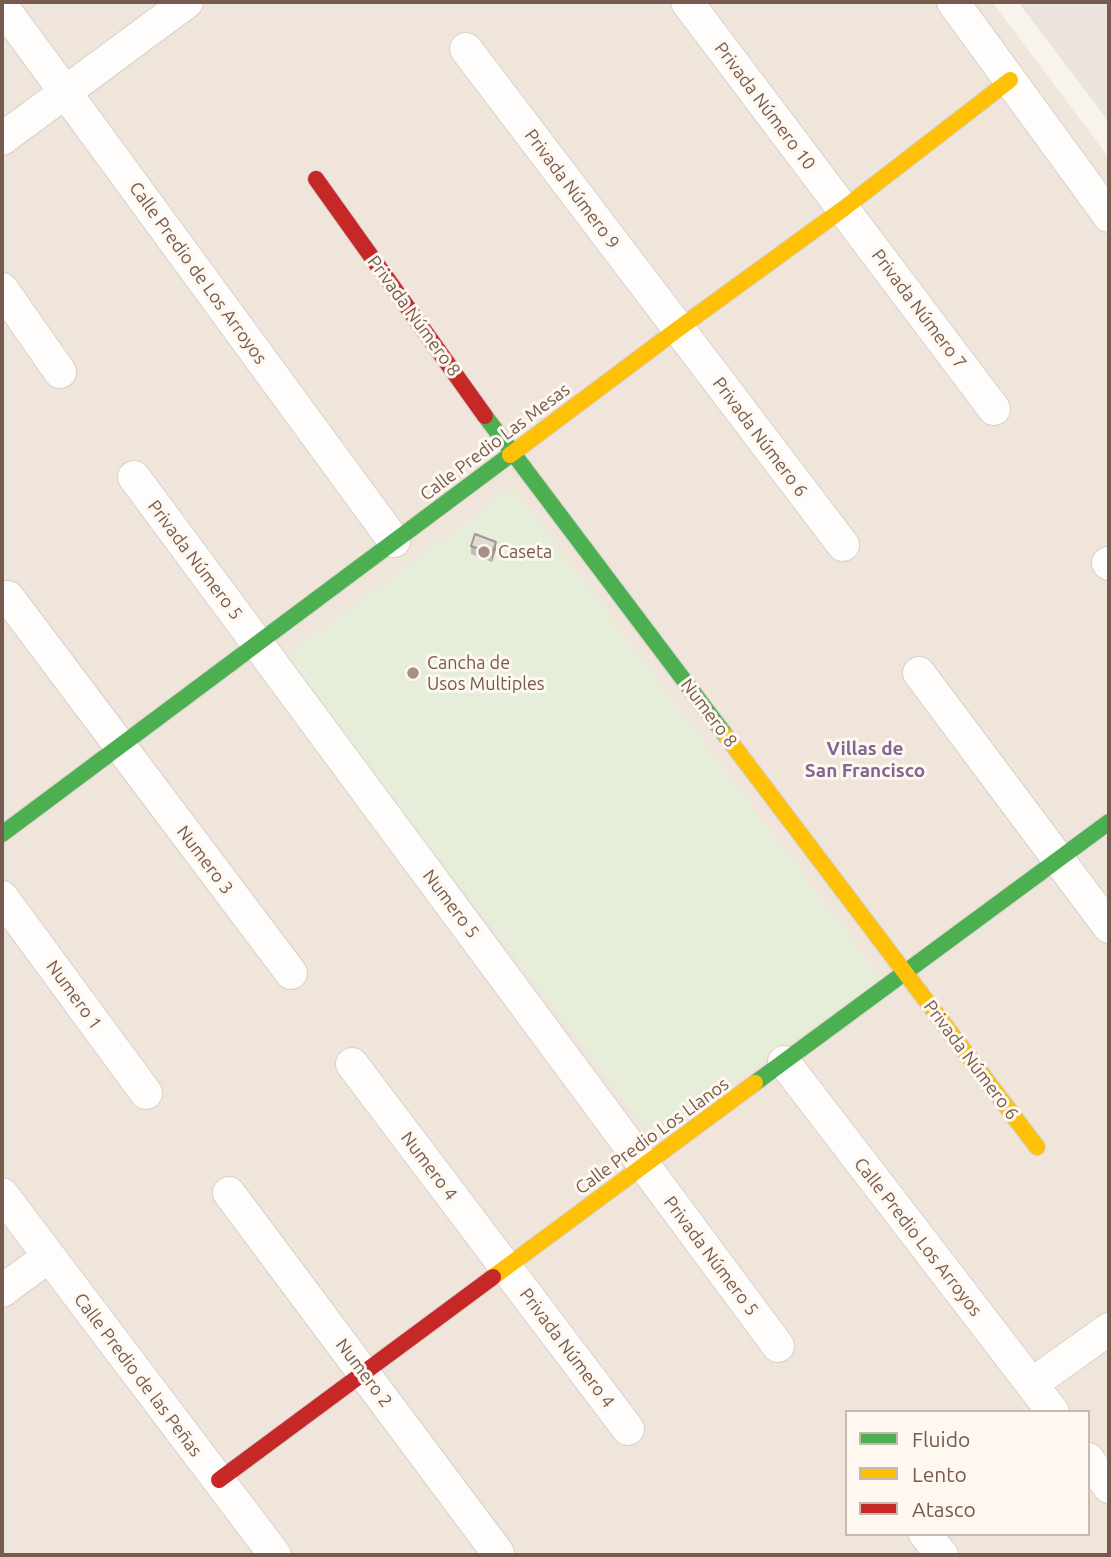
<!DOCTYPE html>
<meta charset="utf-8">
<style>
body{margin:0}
#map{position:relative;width:1111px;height:1557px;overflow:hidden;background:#f8f3ed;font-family:Ubuntu,sans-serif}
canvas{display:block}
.frame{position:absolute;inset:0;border:4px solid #765a4d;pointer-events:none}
.legend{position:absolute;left:845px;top:1410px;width:245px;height:126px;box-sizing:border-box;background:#fef8f0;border:2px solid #c8b9af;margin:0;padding:9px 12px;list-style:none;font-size:21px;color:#765a4d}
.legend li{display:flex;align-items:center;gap:14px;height:35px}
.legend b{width:35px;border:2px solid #c8b9af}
</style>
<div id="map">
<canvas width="1111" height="1557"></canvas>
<div class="frame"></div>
<ul class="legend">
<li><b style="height:9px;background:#4caf50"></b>Fluido</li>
<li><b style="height:9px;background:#ffc107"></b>Lento</li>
<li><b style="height:9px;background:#c62828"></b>Atasco</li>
</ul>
</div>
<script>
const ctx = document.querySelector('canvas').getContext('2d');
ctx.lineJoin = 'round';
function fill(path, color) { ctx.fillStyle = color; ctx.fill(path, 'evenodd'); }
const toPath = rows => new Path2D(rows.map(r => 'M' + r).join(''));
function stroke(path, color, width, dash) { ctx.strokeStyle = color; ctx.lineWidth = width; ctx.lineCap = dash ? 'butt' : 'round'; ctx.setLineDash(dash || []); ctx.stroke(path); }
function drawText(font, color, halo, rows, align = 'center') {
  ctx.font = font + ' Ubuntu,sans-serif'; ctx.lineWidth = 6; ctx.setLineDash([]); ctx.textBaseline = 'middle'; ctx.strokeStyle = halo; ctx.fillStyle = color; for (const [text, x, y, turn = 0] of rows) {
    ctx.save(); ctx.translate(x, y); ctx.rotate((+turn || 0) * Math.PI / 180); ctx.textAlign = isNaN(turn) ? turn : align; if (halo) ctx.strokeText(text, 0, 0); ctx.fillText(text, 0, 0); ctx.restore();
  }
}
fill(toPath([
 [2,2,992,2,1109,158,1109,1555,2,1555],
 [847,1412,1088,1412,1088,1534,847,1534]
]), '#f0e5db');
fill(toPath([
 [1018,2,1109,2,1109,122]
]), '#ebe3de');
fill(toPath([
 [513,487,882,980,654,1139,284,658]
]), '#e6eed9');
const street = toPath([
 [687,2,994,409],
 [953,2,1109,216],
 [2,6,394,541],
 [466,49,843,545],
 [2,139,187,2],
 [2,289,60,372],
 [134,477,778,1346],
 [1108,563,1109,564],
 [8,597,291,973],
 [919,673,1109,927],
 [2,897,146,1093],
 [784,1062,1053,1412],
 [352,1064,628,1429],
 [229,1193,498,1553],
 [2,1194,275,1555],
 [2,1291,48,1257],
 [1032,1384,1109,1329],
 [1088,1459,1109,1487],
 [925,1534,942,1555]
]);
const fast = toPath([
 [485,416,726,736],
 [2,834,510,455],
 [755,1083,1109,822]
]);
const slow = toPath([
 [510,455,678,329,843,209,1010,80],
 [726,736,1037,1147],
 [493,1277,755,1083]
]);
const jam = toPath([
 [316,179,485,416],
 [219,1480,493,1277]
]);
stroke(street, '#d7d0cb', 34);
stroke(fast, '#d7d0ca', 18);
stroke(slow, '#d7d0ca', 18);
stroke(jam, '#d7d0ca', 18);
stroke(street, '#fefdfc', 32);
stroke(fast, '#4caf50', 16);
stroke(slow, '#ffc107', 16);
stroke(jam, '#c62828', 16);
fill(toPath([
 [471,546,496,549,492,562,471,554]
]), '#c2bbb5');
fill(toPath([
 [496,542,496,549,492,562,492,554]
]), '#9e9893');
const building = toPath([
 [475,534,496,542,492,554,471,546,475,534]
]);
fill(building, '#e2d9d2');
stroke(building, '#9e9893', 2);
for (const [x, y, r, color] of [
 [484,552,7,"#a49085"],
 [413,673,7,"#a49085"]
]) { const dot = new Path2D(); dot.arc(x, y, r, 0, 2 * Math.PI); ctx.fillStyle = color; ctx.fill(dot); stroke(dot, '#fef8f0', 2.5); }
drawText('18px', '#765a4d', '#fef8f0', [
 ["Privada Número 10",765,106,53],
 ["Privada Número 9",572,189,53],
 ["Calle Predio de Los Arroyos",198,273,54],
 ["Privada Número 7",919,309,53],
 ["Privada Número 8",414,316,54],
 ["Privada Número 6",760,437,53],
 ["Calle Predio Las Mesas",495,442,-37],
 ["Privada Número 5",195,560,53],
 ["Numero 8",709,713,53],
 ["Numero 3",205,860,53],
 ["Numero 5",451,904,53],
 ["Numero 1",74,995,54],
 ["Privada Número 6",971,1060,53],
 ["Calle Predio Los Llanos",652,1136,-36],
 ["Numero 4",429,1166,53],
 ["Calle Predio Los Arroyos",918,1237,52],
 ["Privada Número 5",711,1256,53],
 ["Privada Número 4",567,1348,53],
 ["Numero 2",364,1373,53],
 ["Calle Predio de las Peñas",138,1375,53]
]);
drawText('18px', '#765a4d', '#fef8f0', [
 ["Caseta",498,552],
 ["Cancha de",427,663],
 ["Usos Multiples",427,684]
], 'left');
drawText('bold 19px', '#816691', '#fef8f0', [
 ["Villas de",865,749],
 ["San Francisco",865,771]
]);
</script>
